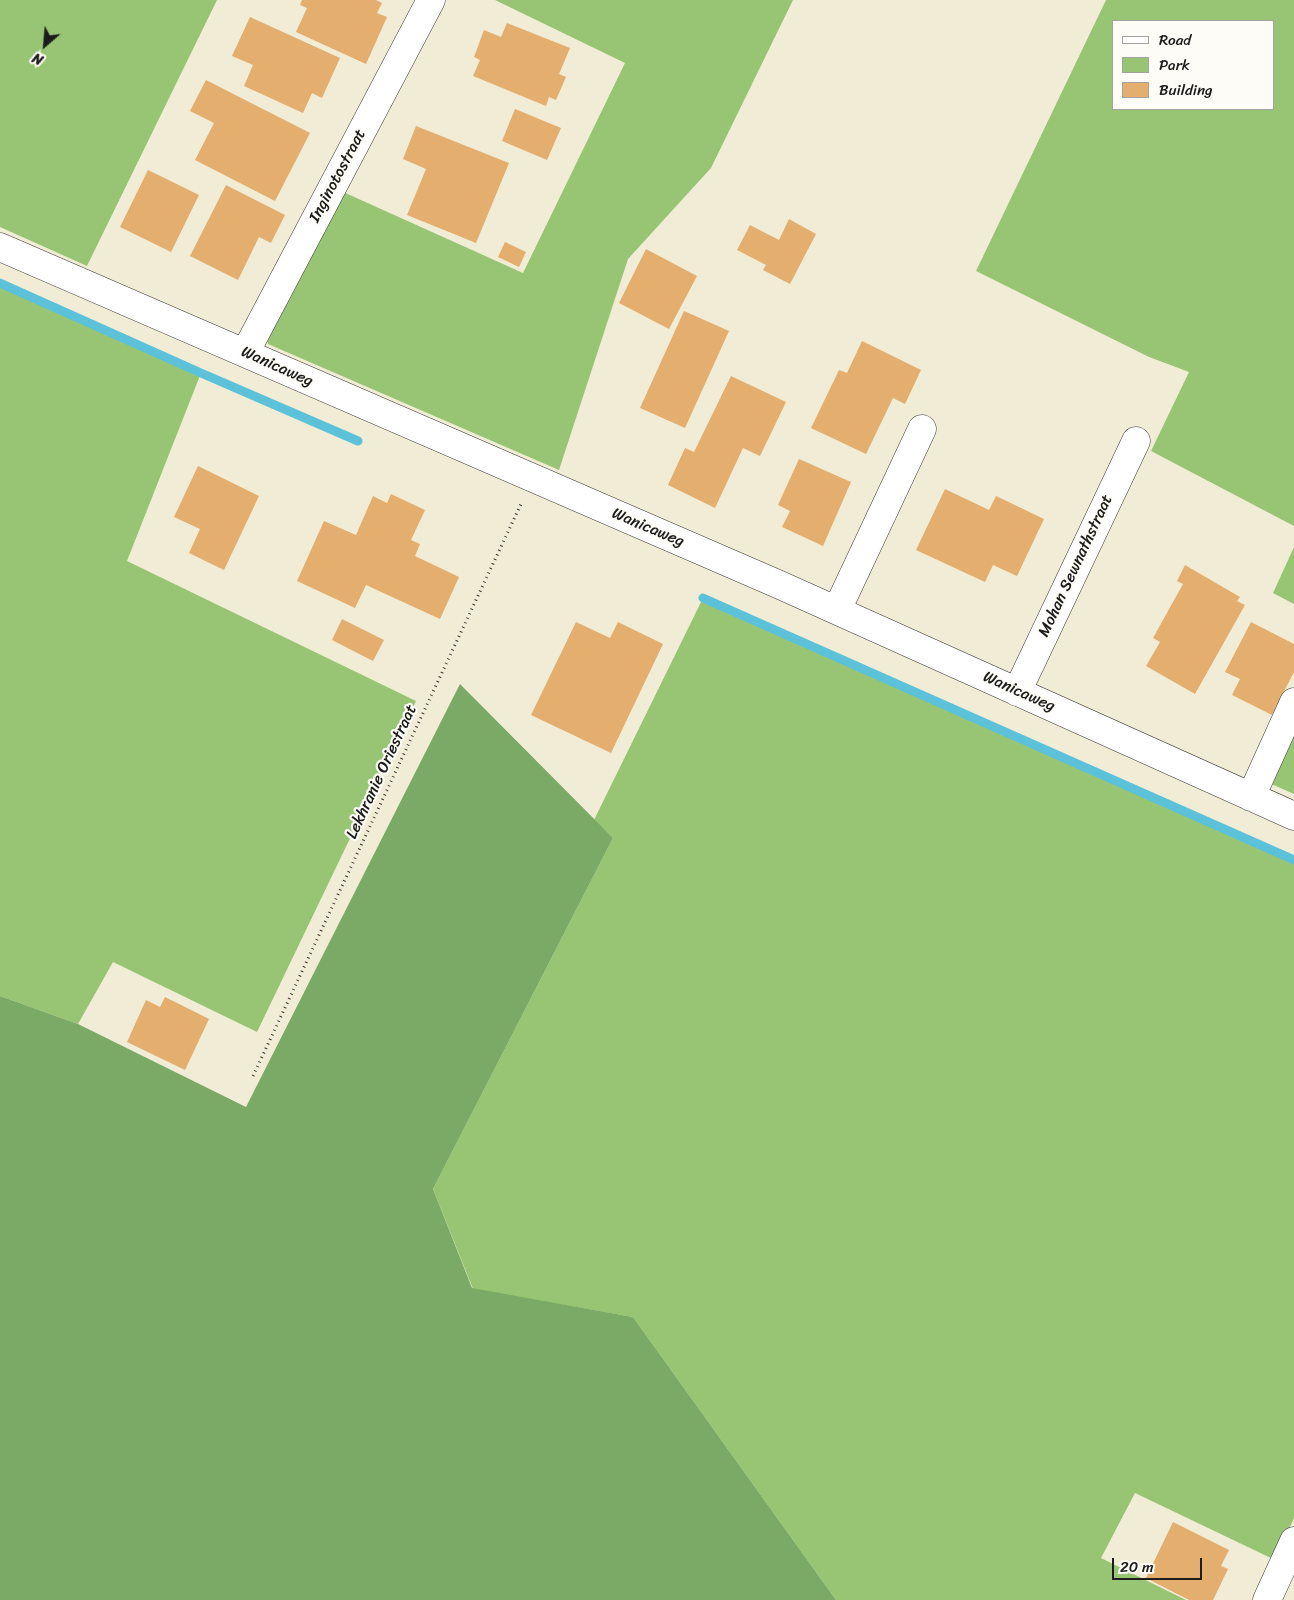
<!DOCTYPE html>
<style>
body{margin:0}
#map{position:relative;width:1294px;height:1600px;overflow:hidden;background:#f1ecd5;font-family:Sriracha,sans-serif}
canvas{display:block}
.legend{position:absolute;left:1112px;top:20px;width:162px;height:90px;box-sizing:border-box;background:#fdfcf7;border:1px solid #a3a29f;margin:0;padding:6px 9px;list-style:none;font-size:15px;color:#1c1c1c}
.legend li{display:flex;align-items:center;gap:10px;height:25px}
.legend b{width:25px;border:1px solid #a3a29f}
.north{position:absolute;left:20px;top:20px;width:50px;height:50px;-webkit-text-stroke:4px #fdfcf7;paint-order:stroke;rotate:207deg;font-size:14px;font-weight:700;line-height:20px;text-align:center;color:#1c1c1c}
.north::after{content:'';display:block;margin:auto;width:18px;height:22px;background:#1c1c1c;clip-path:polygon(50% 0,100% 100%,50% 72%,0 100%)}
.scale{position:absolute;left:1112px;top:1558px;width:90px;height:22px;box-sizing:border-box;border:2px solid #1c1c1c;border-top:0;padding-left:6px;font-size:15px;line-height:18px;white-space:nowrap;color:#1c1c1c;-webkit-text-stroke:4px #fdfcf7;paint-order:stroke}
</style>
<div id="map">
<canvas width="1294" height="1600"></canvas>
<ul class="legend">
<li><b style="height:6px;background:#fff"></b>Road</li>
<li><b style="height:14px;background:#98c573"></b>Park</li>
<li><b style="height:14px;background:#e3ae6e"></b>Building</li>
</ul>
<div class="north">N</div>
<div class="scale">20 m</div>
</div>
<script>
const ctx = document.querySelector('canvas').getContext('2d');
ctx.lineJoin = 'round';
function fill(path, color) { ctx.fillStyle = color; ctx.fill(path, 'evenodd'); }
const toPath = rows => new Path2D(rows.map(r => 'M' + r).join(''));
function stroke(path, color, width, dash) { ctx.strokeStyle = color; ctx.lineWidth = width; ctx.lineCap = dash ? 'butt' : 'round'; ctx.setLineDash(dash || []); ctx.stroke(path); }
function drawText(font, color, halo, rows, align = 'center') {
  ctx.font = font + ' Sriracha,sans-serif'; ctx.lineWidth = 4.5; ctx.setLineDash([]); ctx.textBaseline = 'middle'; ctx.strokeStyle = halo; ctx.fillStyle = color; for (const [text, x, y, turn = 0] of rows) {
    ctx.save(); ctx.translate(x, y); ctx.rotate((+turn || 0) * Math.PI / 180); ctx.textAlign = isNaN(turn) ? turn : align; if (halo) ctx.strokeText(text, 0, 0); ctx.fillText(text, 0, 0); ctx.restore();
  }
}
fill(toPath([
 [0,0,217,0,87,266,0,227],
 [495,0,793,0,711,168,628,259,559,470,268,344,265,332,341,191,523,273,625,63],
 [1106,0,1294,0,1294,526,1151,451,1189,372,1149,357,976,271],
 [1113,21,1273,21,1273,109,1113,109],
 [0,283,201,373,127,561,416,701,257,1032,113,962,78,1024,0,996],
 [1294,547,1294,604,1273,593],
 [703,598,1294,860,1294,1518,1275,1560,1135,1493,1101,1558,1186,1600,836,1600,633,1317,473,1289,433,1189,613,838,594,820],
 [1294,728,1294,794,1269,783]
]), '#98c573');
fill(toPath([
 [460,684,613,838,433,1189,472,1288,633,1317,836,1600,0,1600,0,996,78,1024,246,1107]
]), '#7aaa65');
stroke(toPath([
 [0,283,201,373,358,441],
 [703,598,1294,860]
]), '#5cc2d9', 9);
fill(toPath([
 [302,0,376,0,382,3,377,13,387,17,366,64,296,32,307,8,300,5],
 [250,17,340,58,322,98,312,93,303,113,244,86,253,65,232,56],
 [507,23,570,48,559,74,566,77,556,100,549,97,546,106,473,76,480,60,474,57,484,30,501,37],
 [206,80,310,133,275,201,195,160,214,123,190,111],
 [515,109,561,128,547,160,502,141],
 [416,126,509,163,476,243,407,215,426,169,403,159],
 [148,170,199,195,171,252,120,227],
 [226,185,285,215,271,243,259,237,238,280,190,256],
 [789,219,816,234,790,284,763,270,766,265,737,250,750,225,779,240],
 [505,242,526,252,519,267,498,257],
 [646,249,697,276,669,329,619,303],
 [684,311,729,331,685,428,640,408],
 [862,341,921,370,905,404,893,398,866,454,811,428,839,370,847,373],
 [731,376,786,402,760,456,743,448,715,508,668,485,685,448,694,452],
 [799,459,851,482,823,546,782,527,790,511,778,505],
 [198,466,259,496,224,570,189,553,200,529,174,517],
 [945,489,989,510,996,496,1044,519,1017,576,993,565,985,582,916,550],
 [391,494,425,510,411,540,420,544,415,556,459,577,440,619,366,585,355,608,297,581,324,521,356,535,373,496,387,503],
 [1185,565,1240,597,1237,601,1245,605,1195,694,1146,666,1160,642,1153,638,1183,584,1177,581],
 [342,619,384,640,373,661,332,640],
 [576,622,610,638,618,622,663,644,611,753,531,715],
 [1251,622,1294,644,1294,672,1272,715,1232,695,1240,679,1225,672],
 [165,997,209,1019,185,1070,127,1042,146,1000,160,1007],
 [1173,1522,1229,1550,1221,1566,1228,1569,1213,1600,1189,1600,1146,1578]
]), '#e3ae6e');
const minor = toPath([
 [0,247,780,585,1294,816],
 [245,353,431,0],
 [837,610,922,429],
 [1017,692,1136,441],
 [1251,797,1294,702],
 [1267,1600,1294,1541]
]);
stroke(minor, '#3c3b38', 29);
stroke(toPath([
 [253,1076,521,504]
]), '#3c3b38', 3, [1, 4]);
stroke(minor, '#fff', 28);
drawText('16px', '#1c1c1c', '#fdfcf7', [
 ["Inginotostraat",338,176,-62],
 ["Wanicaweg",277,367,24],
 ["Wanicaweg",648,528,23],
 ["Mohan Sewnathstraat",1076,566,-65],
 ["Wanicaweg",1019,692,24],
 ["Lekhranie Oriestraat",382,772,-65]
]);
</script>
